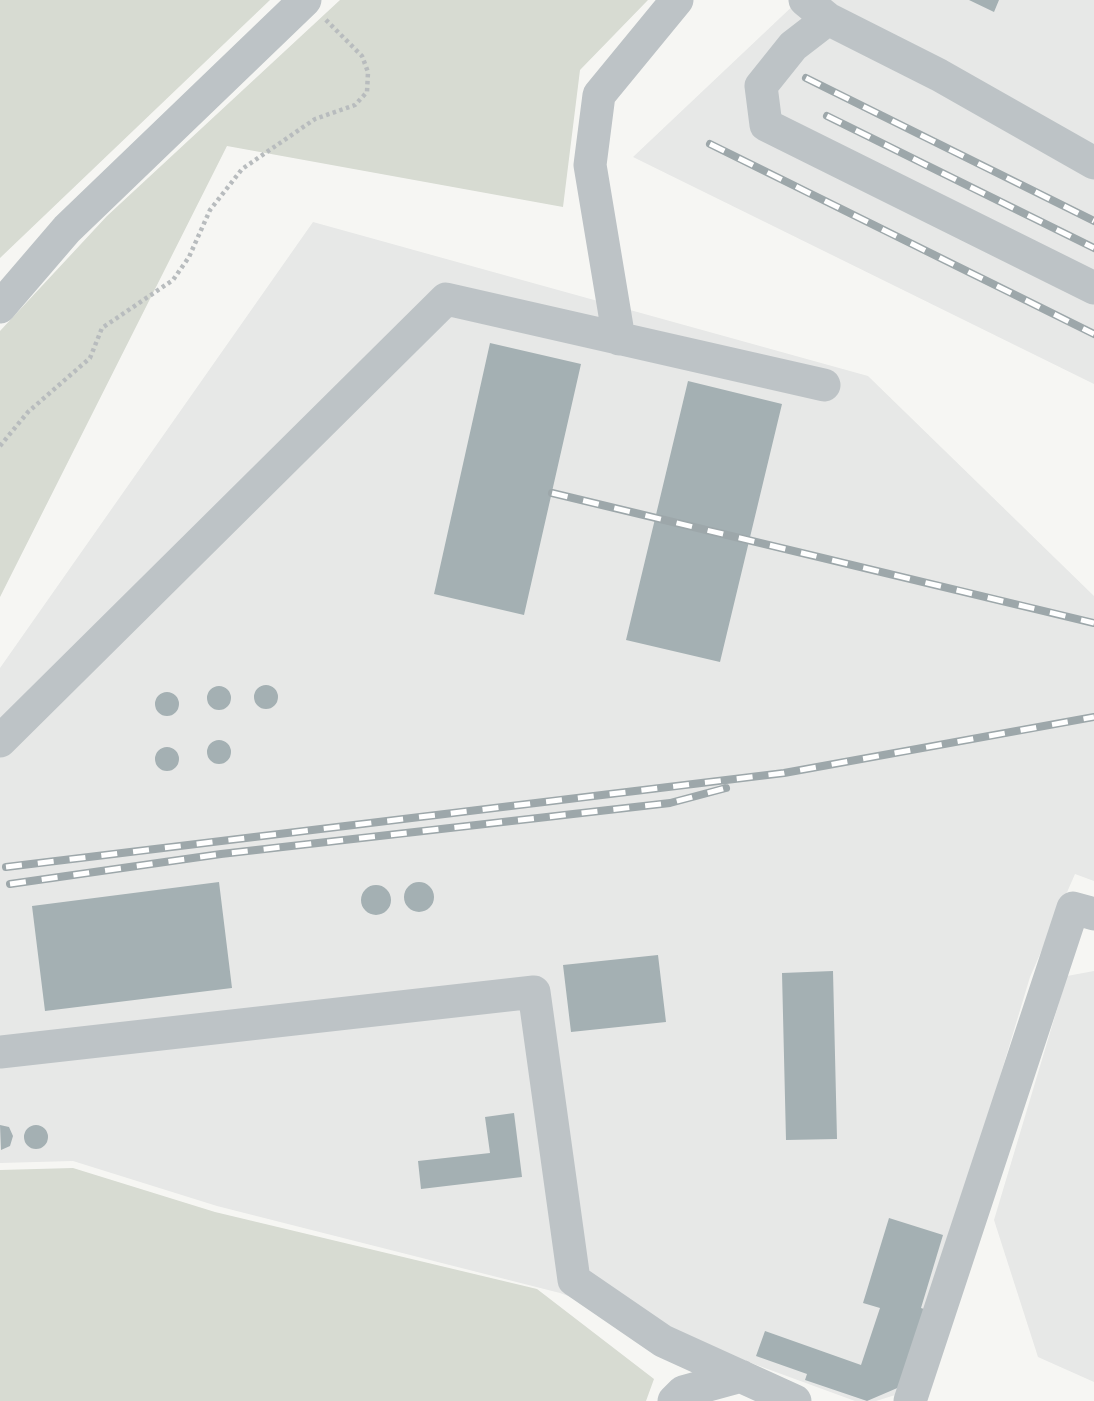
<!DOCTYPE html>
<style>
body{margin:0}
canvas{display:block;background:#f6f6f3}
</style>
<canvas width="1094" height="1401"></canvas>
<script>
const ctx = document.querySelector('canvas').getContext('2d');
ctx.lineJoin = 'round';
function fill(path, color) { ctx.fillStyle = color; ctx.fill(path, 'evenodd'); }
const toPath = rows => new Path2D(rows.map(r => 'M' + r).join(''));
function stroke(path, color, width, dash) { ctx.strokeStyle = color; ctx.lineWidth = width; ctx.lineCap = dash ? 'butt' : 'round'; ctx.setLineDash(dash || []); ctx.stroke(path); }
fill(toPath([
 [799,0,1094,0,1094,384,633,157],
 [313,222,868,376,1094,596,1094,881,1075,874,1030,977,905,1392,876,1401,855,1401,560,1293,217,1206,73,1161,0,1163,0,668],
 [1094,971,1094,1382,1038,1357,994,1220,1067,976]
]), '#e7e8e7');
fill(toPath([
 [0,0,270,0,0,258],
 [340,0,648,0,580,70,563,207,227,146,0,597,0,331,107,216],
 [73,1168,215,1212,537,1289,654,1379,646,1401,0,1401,0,1170]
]), '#d7dbd2');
fill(toPath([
 [969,0,999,0,994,12],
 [490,343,581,364,524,615,434,594],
 [688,381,782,404,720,662,626,640],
 '254 697a12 12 0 1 1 24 0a12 12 0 1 1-24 0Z',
 '207 698a12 12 0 1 1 24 0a12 12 0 1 1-24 0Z',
 '155 704a12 12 0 1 1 24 0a12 12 0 1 1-24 0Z',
 '207 752a12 12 0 1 1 24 0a12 12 0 1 1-24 0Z',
 '155 759a12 12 0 1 1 24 0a12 12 0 1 1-24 0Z',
 '404 897a15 15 0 1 1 30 0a15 15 0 1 1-30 0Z',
 [219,882,232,988,45,1011,32,906],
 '361 900a15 15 0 1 1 30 0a15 15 0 1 1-30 0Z',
 [658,955,666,1022,571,1032,563,965],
 [833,971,837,1139,786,1140,782,973],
 [514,1113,522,1177,421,1189,418,1161,490,1153,485,1117],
 '24 1137a12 12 0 1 1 24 0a12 12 0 1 1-24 0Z',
 [0,1125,9,1127,13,1136,10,1146,1,1150],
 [889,1218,943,1235,921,1308,924,1309,902,1386,867,1401,805,1380,807,1374,756,1356,765,1331,861,1365,880,1308,863,1303]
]), '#a4b0b3');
stroke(toPath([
 [0,446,28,412,90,358,102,328,173,280,189,257,210,210,242,169,315,119,355,105,367,92,368,72,362,56,324,18]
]), '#b8bcbe', 4.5, [3.5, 3.5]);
stroke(toPath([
 [805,0,828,19,939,75,1094,163],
 [828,19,793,46,761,86,766,125,1094,288],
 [0,307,67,229,305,0],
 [619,339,590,165,599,95,677,0],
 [0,741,446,299,824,385],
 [0,1052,534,992,574,1280,663,1341,795,1401],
 [674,1401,683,1392,741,1376],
 [910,1401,1073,908,1094,914]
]), '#bdc3c6', 33);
const rail = toPath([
 [806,78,1094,221],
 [827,116,1094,248],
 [710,144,1094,334],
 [552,493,1094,623],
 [6,867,784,773,1094,717],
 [10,884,221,854,670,803,726,788]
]);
stroke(rail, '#9da7aa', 8);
stroke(rail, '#fff', 5, [16]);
</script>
